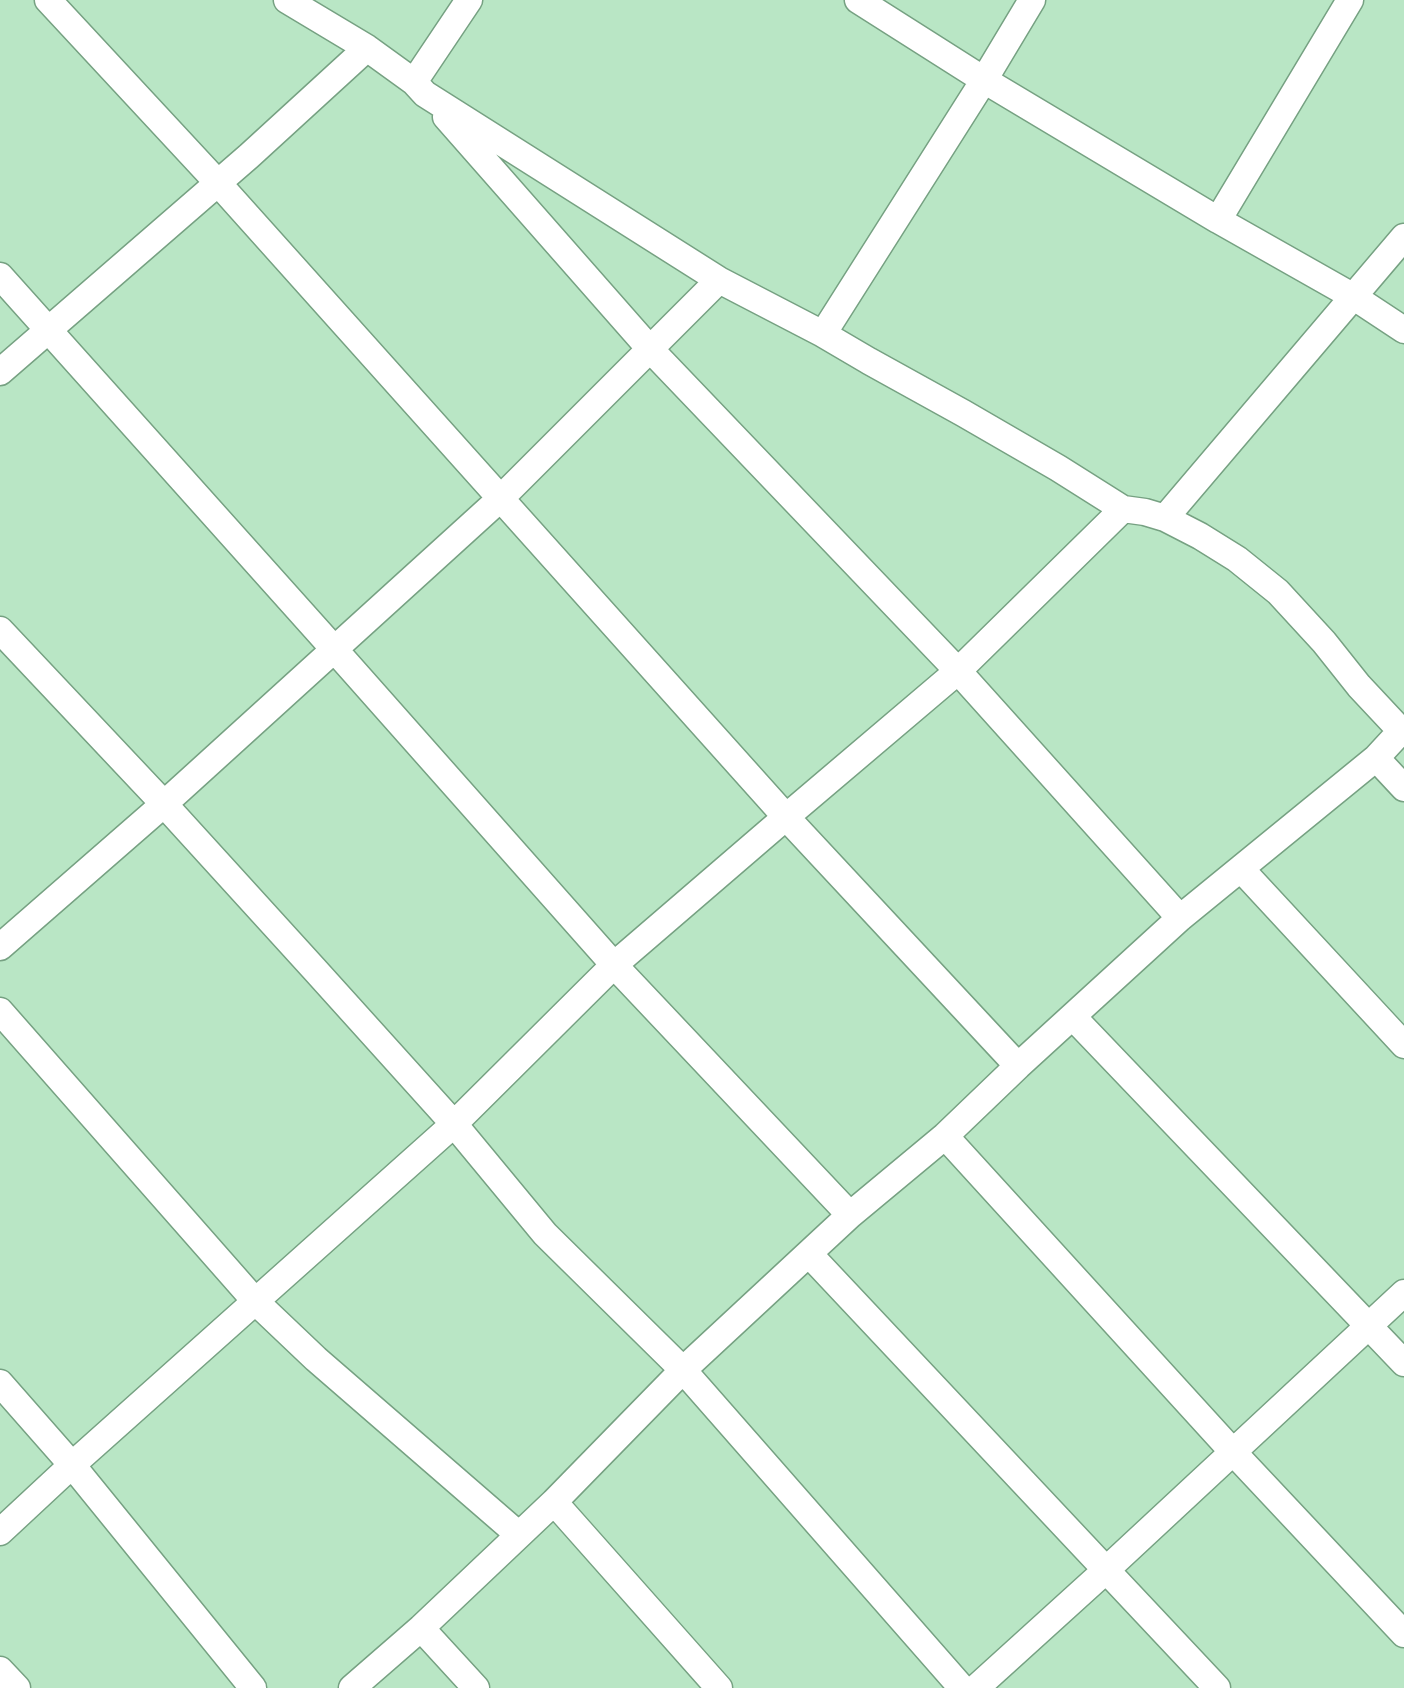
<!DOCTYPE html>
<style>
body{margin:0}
canvas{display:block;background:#b9e6c5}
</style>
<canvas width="1404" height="1688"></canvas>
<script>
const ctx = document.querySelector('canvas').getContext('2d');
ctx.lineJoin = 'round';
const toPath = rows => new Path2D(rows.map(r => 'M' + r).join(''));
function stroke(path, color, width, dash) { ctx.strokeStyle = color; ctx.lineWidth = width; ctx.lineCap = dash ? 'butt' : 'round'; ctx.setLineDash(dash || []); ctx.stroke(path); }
const street = toPath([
 [48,0,218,183,786,817,1018,1066],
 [287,0,367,48,414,82,425,94,719,280,823,334,869,361,963,413,1058,468,1123,509,1145,512,1165,518,1200,536,1237,559,1278,592,1324,642,1359,686,1404,734],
 [858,0,984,80,1218,220,1354,297,1404,330],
 [414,82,469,0],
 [446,117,650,349,958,671,1180,918],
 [1218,220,1350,0],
 [0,276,334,649,614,965,850,1215],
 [823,334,984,80,1032,0],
 [0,372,249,156,367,48],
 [1165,518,1404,237],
 [0,630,164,804,316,971,454,1124,545,1234,683,1370,962,1688],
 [1376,758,1404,788],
 [1241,869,1404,1045],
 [0,947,164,804,501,498,719,280],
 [0,1011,256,1302,316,1359,519,1535],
 [1073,1017,1404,1363],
 [945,1136,1233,1452,1404,1634],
 [809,1254,1217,1688],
 [0,1383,72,1465,253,1688],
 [554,1502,719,1688],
 [0,1532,72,1465,454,1124,614,965,786,817,958,671,1123,509],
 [421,1628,476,1688],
 [0,1670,17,1688],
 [352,1688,421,1628,554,1502,683,1370,850,1215,945,1136,1018,1066,1180,918,1376,758,1400,732],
 [976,1688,1105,1571,1404,1293]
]);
stroke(street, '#76a182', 29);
stroke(street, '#fff', 26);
</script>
